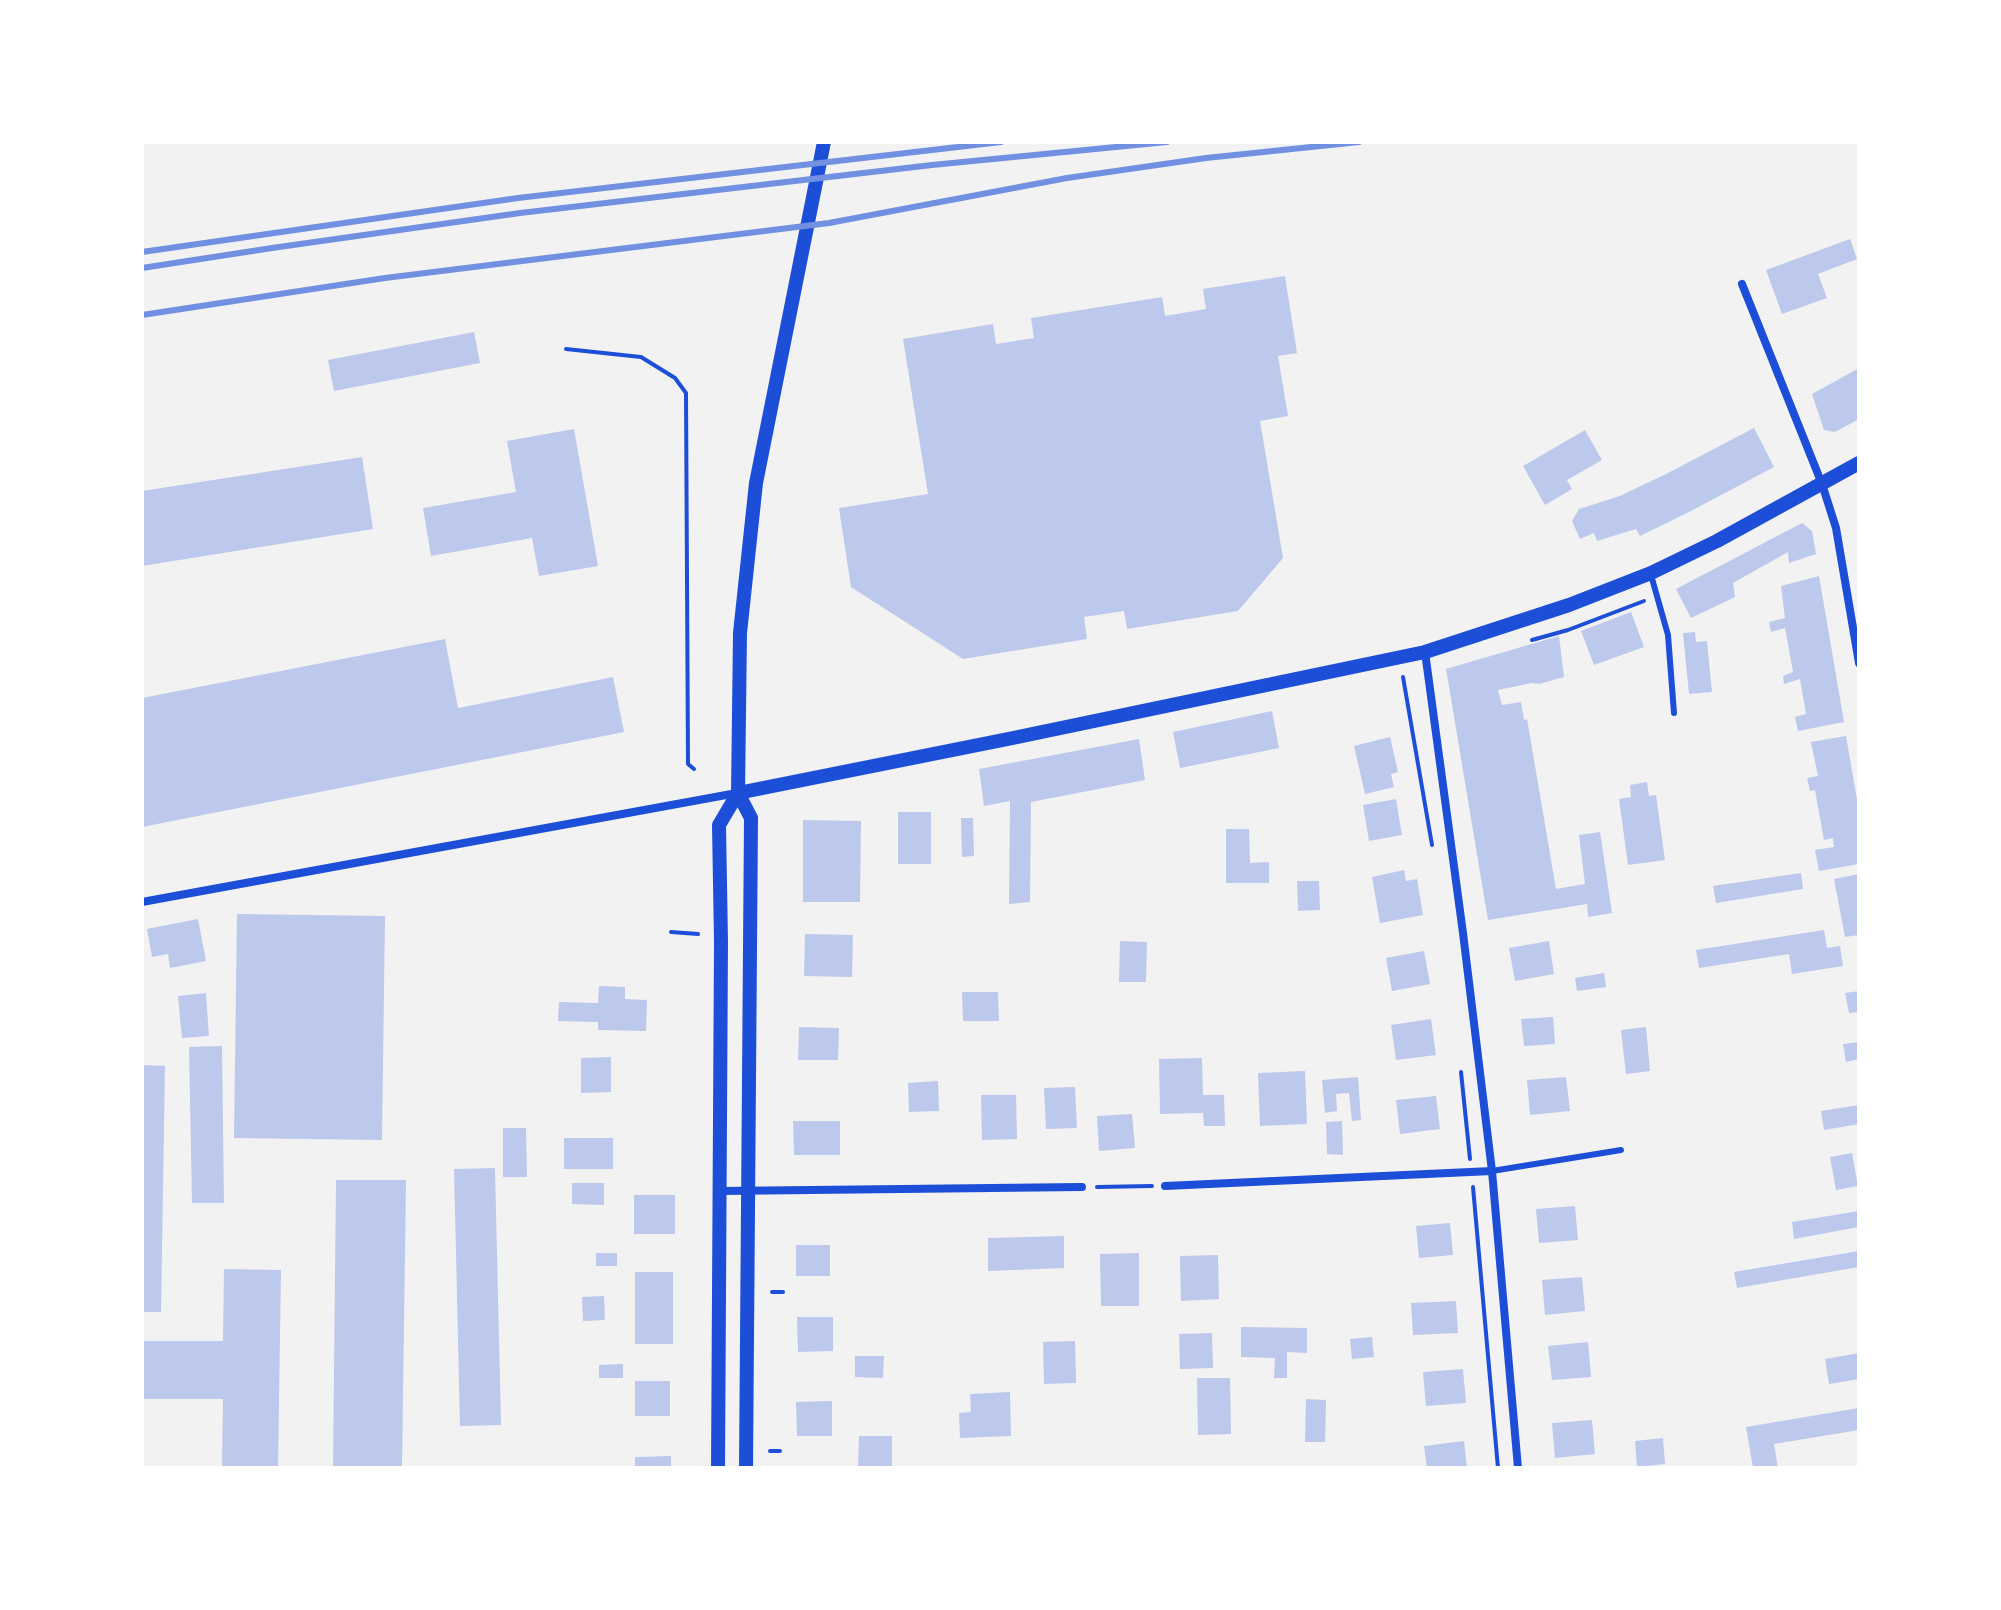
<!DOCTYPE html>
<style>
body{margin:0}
#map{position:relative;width:2001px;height:1610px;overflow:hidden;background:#f2f2f2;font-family:Roboto,sans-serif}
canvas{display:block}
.frame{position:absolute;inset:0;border:144px solid #fff;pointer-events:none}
</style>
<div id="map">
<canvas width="2001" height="1610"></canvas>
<div class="frame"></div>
</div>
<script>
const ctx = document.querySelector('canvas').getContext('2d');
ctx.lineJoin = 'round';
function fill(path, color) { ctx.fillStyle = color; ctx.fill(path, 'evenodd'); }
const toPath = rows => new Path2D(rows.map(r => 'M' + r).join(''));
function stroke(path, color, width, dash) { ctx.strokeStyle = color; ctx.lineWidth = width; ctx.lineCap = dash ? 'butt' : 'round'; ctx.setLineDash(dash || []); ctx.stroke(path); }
fill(toPath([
 [1850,239,1857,259,1818,274,1827,298,1782,314,1766,270],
 [1285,276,1297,353,1278,356,1288,416,1260,421,1283,558,1238,611,1127,629,1124,611,1084,617,1087,639,963,659,851,587,839,508,928,494,903,339,993,324,996,344,1034,338,1031,318,1162,297,1165,316,1206,309,1203,289],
 [474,332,480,363,334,391,328,360],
 [1859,368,1859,419,1835,432,1824,430,1812,394],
 [1754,428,1774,467,1689,512,1640,536,1636,529,1597,541,1594,533,1580,539,1572,521,1579,509,1620,496,1668,473],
 [574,429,598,566,539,576,532,538,431,556,423,508,516,492,507,441],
 [1585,430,1602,460,1567,480,1572,489,1545,505,1523,466],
 [362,457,373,529,142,566,142,491],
 [1802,523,1812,531,1816,554,1789,563,1788,552,1733,583,1735,597,1691,618,1676,589],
 [1819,576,1844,722,1798,731,1795,717,1806,714,1800,679,1784,684,1783,676,1793,672,1785,628,1771,632,1769,622,1785,618,1781,586],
 [1631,612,1644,647,1594,665,1581,631],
 [1695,632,1696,642,1707,641,1712,692,1689,694,1683,633],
 [1559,636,1564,677,1539,684,1532,683,1498,690,1502,705,1521,702,1524,720,1527,719,1556,889,1585,884,1579,835,1600,832,1612,913,1588,917,1587,904,1488,920,1446,669],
 [445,639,458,708,613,677,624,732,142,827,142,698],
 [1272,711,1279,748,1180,768,1173,732],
 [1846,736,1859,811,1859,864,1819,871,1815,850,1834,847,1833,838,1824,840,1815,790,1810,791,1807,778,1818,776,1811,742],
 [1390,737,1398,772,1391,774,1394,787,1365,794,1354,746],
 [1139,739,1145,780,1031,802,1030,902,1009,904,1010,801,984,806,979,769],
 [1647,782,1649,796,1656,795,1665,860,1628,865,1619,799,1631,797,1630,785],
 [1396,799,1402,835,1369,841,1363,805],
 [898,812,931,812,931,864,898,864],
 [961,818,973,818,974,856,962,857],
 [803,820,861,821,860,902,803,902],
 [1226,829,1249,829,1250,863,1269,862,1269,883,1226,883],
 [1404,870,1406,881,1417,879,1423,915,1380,923,1372,877],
 [1801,873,1803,889,1716,903,1713,886],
 [1859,874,1859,935,1845,937,1834,879],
 [1297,881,1319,881,1320,910,1298,911],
 [237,914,385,916,382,1140,234,1138],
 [198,919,206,961,170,968,168,954,152,957,147,929],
 [1824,930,1827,948,1840,946,1843,966,1792,974,1789,954,1699,968,1696,950],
 [805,934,853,935,852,977,804,976],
 [1120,941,1147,942,1146,982,1119,982],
 [1549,941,1554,974,1515,981,1509,948],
 [1424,951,1430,984,1392,991,1386,958],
 [1604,973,1606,987,1577,991,1575,978],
 [599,986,625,987,625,999,647,1000,646,1031,598,1030,598,1022,558,1021,559,1002,598,1003],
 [1859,991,1859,1012,1849,1013,1845,993],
 [962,992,998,992,999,1021,963,1021],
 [206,993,209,1036,182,1038,178,996],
 [1553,1017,1555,1044,1524,1046,1521,1019],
 [1431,1019,1436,1055,1396,1060,1391,1025],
 [799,1027,839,1028,838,1060,798,1060],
 [1646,1027,1650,1071,1626,1074,1621,1030],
 [1859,1042,1859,1059,1846,1062,1843,1044],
 [222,1046,224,1203,192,1203,189,1047],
 [611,1057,611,1092,581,1093,581,1058],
 [1202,1058,1203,1095,1224,1095,1225,1126,1204,1126,1203,1113,1160,1114,1159,1059],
 [142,1065,165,1066,161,1312,142,1312],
 [1305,1071,1307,1124,1260,1126,1258,1073],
 [1358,1077,1361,1120,1352,1121,1349,1093,1336,1094,1337,1111,1325,1113,1322,1080],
 [1566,1077,1570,1111,1530,1115,1527,1080],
 [938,1081,939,1111,909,1112,908,1083],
 [1075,1087,1077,1128,1046,1129,1044,1088],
 [981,1095,1016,1095,1017,1139,982,1140],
 [1436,1096,1440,1129,1400,1134,1396,1100],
 [1859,1105,1859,1124,1824,1130,1821,1111],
 [1132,1114,1135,1148,1099,1151,1097,1116],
 [793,1121,840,1121,840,1155,794,1155],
 [1342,1121,1343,1155,1327,1154,1326,1122],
 [503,1128,526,1128,527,1177,503,1177],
 [564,1138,613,1138,613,1169,564,1169],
 [1852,1153,1858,1186,1836,1190,1830,1157],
 [495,1168,501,1425,460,1426,454,1169],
 [336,1180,406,1180,402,1468,333,1468],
 [572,1183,604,1183,604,1205,572,1204],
 [634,1195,675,1195,675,1234,634,1234],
 [1575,1206,1578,1240,1539,1243,1536,1209],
 [1859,1211,1859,1227,1794,1239,1792,1222],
 [1450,1223,1453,1255,1419,1258,1416,1226],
 [1064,1236,1064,1268,988,1271,988,1238],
 [796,1245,830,1245,830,1276,796,1276],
 [1859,1251,1859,1267,1737,1288,1734,1272],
 [596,1253,617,1253,617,1266,596,1266],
 [1139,1253,1139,1306,1101,1306,1100,1254],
 [1218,1255,1219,1299,1181,1301,1180,1256],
 [224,1269,281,1270,278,1468,222,1468,223,1399,142,1399,142,1341,223,1341],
 [635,1272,673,1272,673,1344,635,1344],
 [1582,1277,1585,1311,1545,1315,1542,1280],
 [604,1296,605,1320,583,1321,582,1297],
 [1456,1301,1458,1333,1413,1335,1411,1303],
 [797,1317,833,1317,833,1351,798,1352],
 [1241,1327,1307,1328,1307,1353,1287,1352,1287,1378,1274,1378,1275,1358,1241,1357],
 [1212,1333,1213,1368,1180,1369,1179,1334],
 [1372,1337,1374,1357,1352,1359,1350,1339],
 [1075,1341,1076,1383,1044,1384,1043,1342],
 [1588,1342,1591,1377,1552,1380,1548,1346],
 [1859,1353,1859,1379,1829,1384,1825,1359],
 [855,1356,884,1356,883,1378,855,1377],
 [623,1364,623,1378,599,1378,599,1365],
 [1463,1369,1466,1403,1426,1406,1423,1372],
 [1197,1378,1230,1378,1231,1434,1198,1435],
 [635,1381,670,1381,670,1416,635,1416],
 [1010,1392,1011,1436,960,1438,959,1413,971,1412,970,1394],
 [1306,1399,1326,1400,1325,1442,1305,1442],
 [832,1401,832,1436,797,1436,796,1402],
 [1859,1408,1859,1430,1774,1444,1778,1468,1753,1468,1746,1427],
 [1592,1420,1595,1454,1555,1458,1552,1423],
 [859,1436,892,1436,892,1468,858,1468],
 [1663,1438,1665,1464,1637,1467,1635,1441],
 [1464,1441,1467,1468,1427,1468,1424,1446],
 [671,1456,671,1468,635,1468,635,1457]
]), '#bdc9ec');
stroke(toPath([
 [566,349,641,357,675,378,686,393,688,764,694,769],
 [1532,640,1568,630,1644,601],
 [1403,677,1432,845],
 [671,932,698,934],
 [1461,1072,1470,1159],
 [1097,1187,1152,1186],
 [1473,1187,1498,1468],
 [772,1292,783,1292],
 [770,1451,780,1451]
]), '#1d4ed8', 4);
stroke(toPath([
 [1651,575,1668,635,1674,713],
 [1492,1171,1621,1150]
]), '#1d4ed8', 6);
stroke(toPath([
 [1742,284,1822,484,1836,528,1859,663],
 [1425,652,1463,933,1492,1171,1518,1468],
 [142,902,737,793],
 [1165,1186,1492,1171],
 [720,1191,1082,1187]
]), '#1d4ed8', 8);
stroke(toPath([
 [738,793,1013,738,1425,652,1569,605,1651,573,1717,541,1859,463],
 [718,1468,721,942,719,825,738,793],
 [746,1468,751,818,738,793,740,633,756,483,824,142]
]), '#1d4ed8', 14);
stroke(toPath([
 [142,252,518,198,1001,142],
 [142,268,272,248,520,213,932,165,1167,142],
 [142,315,385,278,829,223,1067,178,1206,158,1359,142]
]), '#7290e2', 6);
</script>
